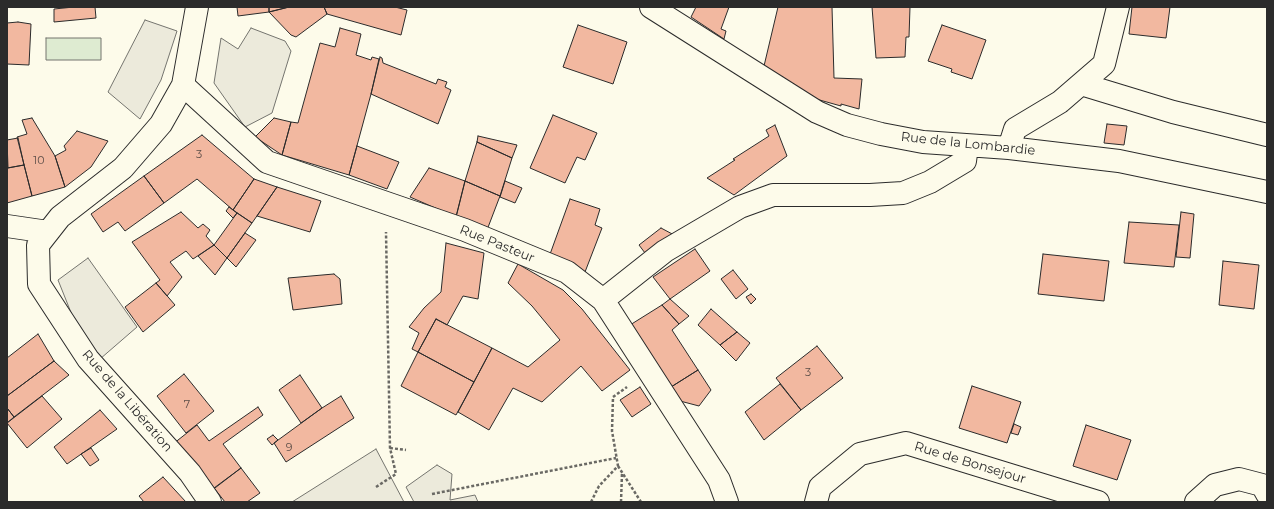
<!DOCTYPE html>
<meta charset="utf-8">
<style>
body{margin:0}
#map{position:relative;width:1274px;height:509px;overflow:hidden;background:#fdfbea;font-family:Montserrat,sans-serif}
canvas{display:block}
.frame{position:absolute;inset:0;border:8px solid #2b2b2b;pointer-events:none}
</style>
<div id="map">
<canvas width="1274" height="509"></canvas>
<div class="frame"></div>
</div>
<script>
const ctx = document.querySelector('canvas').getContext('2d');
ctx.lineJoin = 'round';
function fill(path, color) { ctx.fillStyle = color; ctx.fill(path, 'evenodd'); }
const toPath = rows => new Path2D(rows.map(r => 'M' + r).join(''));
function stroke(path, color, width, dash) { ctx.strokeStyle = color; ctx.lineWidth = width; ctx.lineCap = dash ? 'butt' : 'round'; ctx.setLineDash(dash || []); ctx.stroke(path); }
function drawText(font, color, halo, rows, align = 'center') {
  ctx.font = font + ' Montserrat,sans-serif'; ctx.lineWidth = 3; ctx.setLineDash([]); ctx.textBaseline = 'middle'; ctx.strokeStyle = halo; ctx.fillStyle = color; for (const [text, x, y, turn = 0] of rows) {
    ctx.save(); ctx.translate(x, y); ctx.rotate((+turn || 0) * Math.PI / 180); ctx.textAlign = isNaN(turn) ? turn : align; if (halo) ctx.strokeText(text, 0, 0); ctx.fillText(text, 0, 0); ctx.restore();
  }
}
const green = toPath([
 [46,38,101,38,101,60,46,60,46,38]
]);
fill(green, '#deebd1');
stroke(green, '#74746e', 1);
const parking = toPath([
 [145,20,177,31,161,80,140,119,108,92,145,20],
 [251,28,285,41,291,51,272,113,245,127,214,83,221,38,238,49,251,28],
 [88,258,137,327,100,359,78,330,58,280,88,258],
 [376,449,404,502,292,502,376,449],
 [437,465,452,474,450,500,475,495,478,502,414,502,406,487,437,465]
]);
fill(parking, '#eceadb');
stroke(parking, '#74746e', 1);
const building = toPath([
 [74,7,95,7,96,18,54,22,54,9,74,7],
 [237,7,269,7,269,12,238,16,237,7],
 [269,7,289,7,269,12,269,7],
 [289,7,324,7,327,14,296,37,291,35,269,12,289,7],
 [324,7,395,7,407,10,401,35,327,14,324,7],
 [696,7,729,7,721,29,726,31,724,39,691,17,696,7],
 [778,7,832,7,834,78,862,79,859,109,841,104,841,106,816,99,764,66,778,7],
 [872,7,910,7,909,37,906,37,905,57,876,58,872,7],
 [1132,7,1170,7,1166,38,1129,34,1132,7],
 [18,22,31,24,29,65,7,64,7,23,18,22],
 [578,25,627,42,613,84,563,67,578,25],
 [942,25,986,40,972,79,951,72,952,69,928,61,942,25],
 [340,28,361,34,356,55,371,60,372,57,379,59,371,94,349,175,282,155,291,122,298,123,320,43,335,47,340,28],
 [380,57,382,58,383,63,436,84,438,79,447,82,445,87,451,90,438,124,371,94,380,57],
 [553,115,597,133,585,160,577,157,565,183,530,168,553,115],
 [32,118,55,156,65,187,32,196,17,137,27,134,22,120,32,118],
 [274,118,291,122,282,155,255,137,274,118],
 [1107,124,1127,126,1124,145,1104,143,1107,124],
 [775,125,787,156,734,195,707,178,735,160,733,159,769,136,766,130,775,125],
 [77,131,108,141,91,167,65,187,55,156,66,150,64,146,77,131],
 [202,135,254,179,233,210,197,179,164,203,144,176,202,135],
 [478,136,517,145,512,158,477,142,478,136],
 [18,138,24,165,8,168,7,140,18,138],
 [477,142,512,158,500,196,465,181,477,142],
 [357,146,399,162,387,189,349,175,357,146],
 [24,165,32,196,7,203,7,168,24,165],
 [429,168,465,181,456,217,410,197,429,168],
 [144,176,164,203,125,231,118,222,103,232,91,214,144,176],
 [254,179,277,187,252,223,233,210,254,179],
 [465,181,500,196,487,230,456,217,465,181],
 [505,181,522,188,515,203,500,197,505,181],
 [277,187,321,201,310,232,257,216,277,187],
 [570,199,600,209,595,225,602,228,585,272,549,257,570,199],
 [229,207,237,213,233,218,226,211,229,207],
 [181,212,198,228,203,224,210,230,206,236,214,245,193,259,186,251,170,262,182,277,167,296,156,283,160,280,132,242,181,212],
 [1181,212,1194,214,1190,258,1176,257,1181,212],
 [237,213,252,223,227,258,214,245,237,213],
 [1129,222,1179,225,1174,267,1124,263,1129,222],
 [661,228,676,236,648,257,639,245,661,228],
 [245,233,256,240,236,267,227,258,245,233],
 [446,243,484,253,478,299,463,296,447,325,436,319,418,352,412,349,419,333,409,327,424,308,441,292,446,243],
 [214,245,227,258,215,275,198,256,214,245],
 [695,249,710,271,670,299,653,277,695,249],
 [1043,254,1109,261,1104,301,1038,294,1043,254],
 [1223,261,1259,265,1254,309,1219,305,1223,261],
 [518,264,563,290,582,309,630,370,602,391,581,366,542,402,513,388,489,430,458,412,492,348,528,367,560,340,532,306,508,283,518,264],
 [733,270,748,289,736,299,721,279,733,270],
 [334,274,340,279,342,304,293,310,288,278,334,274],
 [156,283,175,305,143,332,125,307,156,283],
 [751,294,756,299,751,304,746,297,751,294],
 [670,299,689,316,679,324,662,305,670,299],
 [662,305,679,324,672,330,698,370,671,387,630,325,662,305],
 [711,309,737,332,720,345,698,325,711,309],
 [436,319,492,348,474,382,418,352,436,319],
 [737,332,750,343,736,361,720,345,737,332],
 [38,334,54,361,7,396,7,358,38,334],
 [817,346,843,378,801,410,776,378,817,346],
 [418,352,474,382,456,415,401,386,418,352],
 [54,361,69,375,14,417,7,408,7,396,54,361],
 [698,370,711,390,699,406,680,401,671,387,698,370],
 [184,374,214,411,186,433,157,396,184,374],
 [300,375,322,408,301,423,279,390,300,375],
 [780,384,801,410,764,440,745,412,780,384],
 [972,386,1021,402,1007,443,959,428,972,386],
 [640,387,651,404,632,417,620,400,640,387],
 [42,396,62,419,27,448,7,423,42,396],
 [341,396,354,418,286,462,274,443,322,408,341,396],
 [258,407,263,415,223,444,241,468,211,491,173,444,197,425,209,441,258,407],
 [7,408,14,417,7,423,7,408],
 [100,410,117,429,67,464,54,447,100,410],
 [1014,424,1021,427,1018,435,1011,433,1014,424],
 [1086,425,1131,440,1117,480,1073,466,1086,425],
 [273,435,278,440,272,445,267,439,273,435],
 [91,448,99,460,90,466,81,454,91,448],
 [241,468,260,493,247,502,225,502,214,488,241,468],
 [163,477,186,502,144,502,139,496,163,477]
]);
fill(building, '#f2b8a0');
stroke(building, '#2b2b2b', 1);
const minor = toPath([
 [197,7,183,85,161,124,123,168,60,217,38,245,39,284,88,359,190,473,210,502],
 [651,7,817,112,847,125,881,134,923,142,1009,148,1119,161,1267,192],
 [1081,84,1173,112,1267,135],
 [183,85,267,162,465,230,567,272,603,300,719,480,727,502],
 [1009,148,1015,129,1060,102,1104,64,1118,7],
 [7,226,48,232],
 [603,300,665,251,740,207,773,195,870,195,903,193,930,182,965,161,967,146],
 [816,502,820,487,860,454,906,443,1098,502],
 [1196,502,1215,485,1239,479,1262,485,1267,494]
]);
stroke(minor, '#2b2b2b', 24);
stroke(toPath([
 [390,448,406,450],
 [618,466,641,502],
 [376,487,396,474,390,448,386,232],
 [432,494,616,458],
 [591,502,599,486,618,466,612,431,613,397,627,387],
 [621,502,622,473]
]), '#6a6964', 2.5, [3, 2]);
stroke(minor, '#fdfbea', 22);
drawText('11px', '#5d4e48', null, [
 ["3",199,155],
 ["10",39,161],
 ["3",808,373],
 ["7",187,405],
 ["9",289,448]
]);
drawText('13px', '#2b2b2b', '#fdfbea', [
 ["Rue de la Lombardie",968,144,6],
 ["Rue Pasteur",497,244,22],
 ["Rue de la Libération",127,401,49],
 ["Rue de Bonsejour",970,463,17]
]);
</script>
